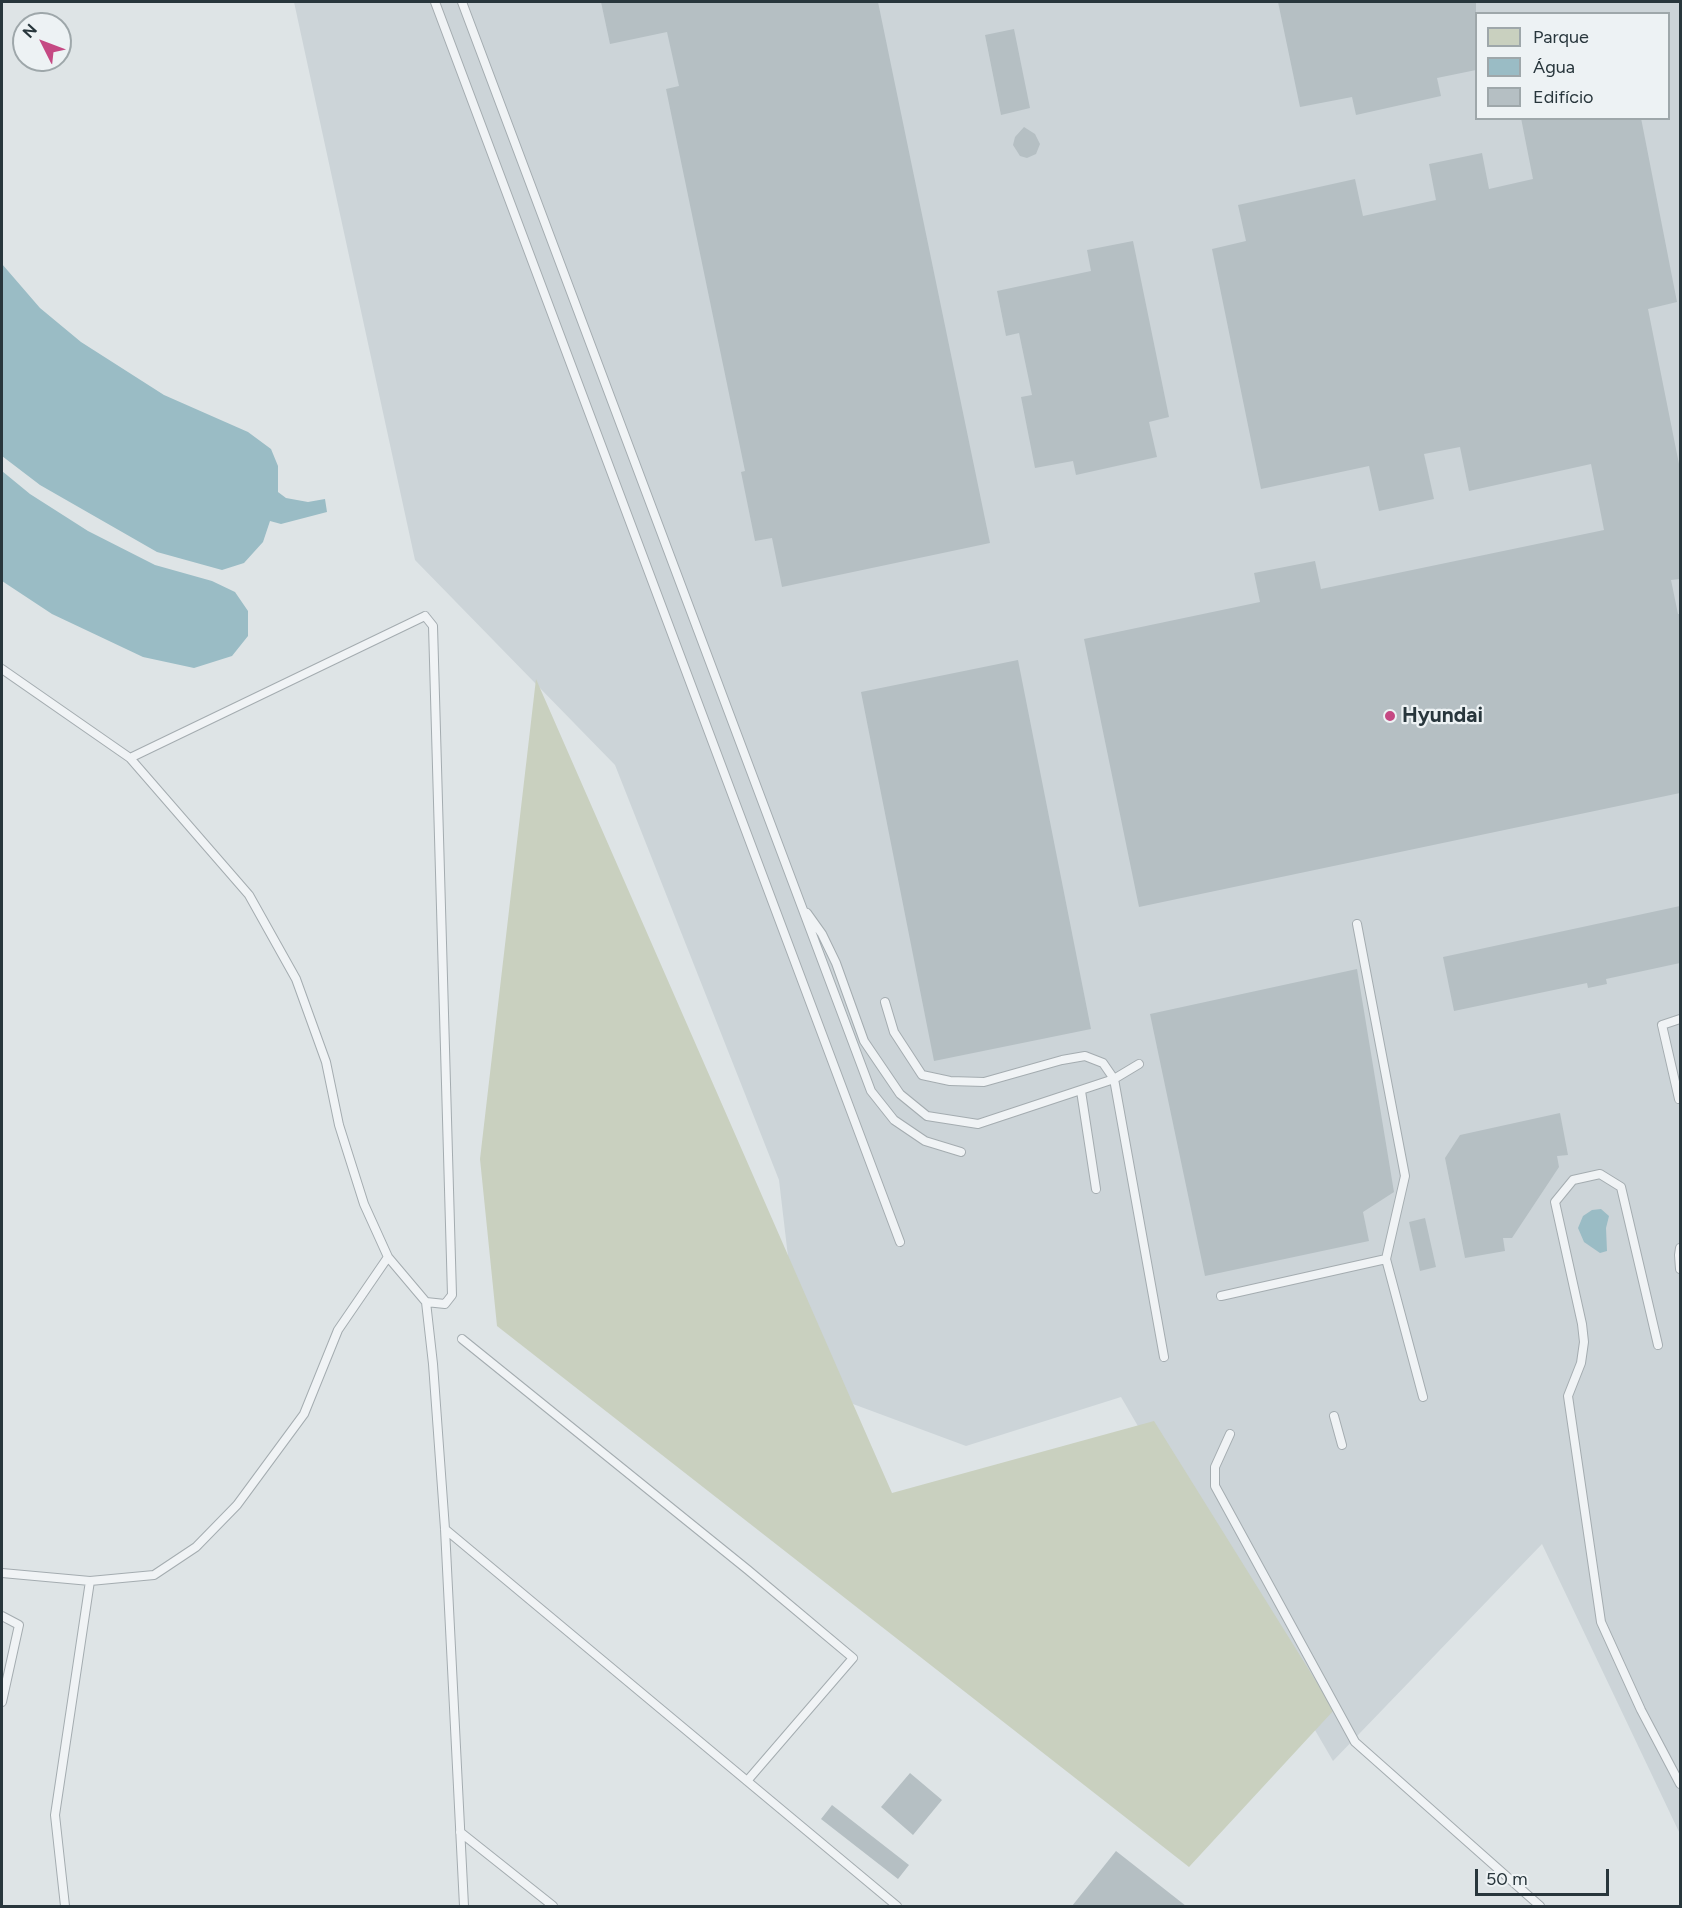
<!DOCTYPE html>
<meta charset="utf-8">
<style>
body{margin:0}
#map{position:relative;width:1682px;height:1908px;overflow:hidden;background:#dee4e6;font-family:Figtree,sans-serif}
canvas{display:block}
.frame{position:absolute;inset:0;border:3px solid #28363c;pointer-events:none}
.legend{position:absolute;left:1475px;top:12px;width:195px;height:108px;box-sizing:border-box;background:#edf2f4;border:2px solid #9ea7aa;margin:0;padding:8px 10px;list-style:none;font-size:18px;color:#28363c}
.legend li{display:flex;align-items:center;gap:12px;height:30px}
.legend b{width:30px;border:2px solid #9ea7aa}
.north{position:absolute;left:12px;top:12px;width:60px;height:60px;box-sizing:border-box;background:#edf2f4;border:2px solid #9ea7aa;border-radius:50%;rotate:312deg;font-size:16px;font-weight:700;line-height:24px;text-align:center;color:#28363c}
.north::after{content:'';display:block;margin:auto;width:21px;height:27px;background:#c54983;clip-path:polygon(50% 0,100% 100%,50% 72%,0 100%)}
.scale{position:absolute;left:1475px;top:1869px;width:134px;height:27px;box-sizing:border-box;border:3px solid #28363c;border-top:0;padding-left:8px;font-size:18px;line-height:21px;white-space:nowrap;color:#28363c;-webkit-text-stroke:4px #edf2f4;paint-order:stroke}
</style>
<div id="map">
<canvas width="1682" height="1908"></canvas>
<div class="frame"></div>
<ul class="legend">
<li><b style="height:16px;background:#c9d0bf"></b>Parque</li>
<li><b style="height:16px;background:#9abcc5"></b>Água</li>
<li><b style="height:16px;background:#b5bfc3"></b>Edifício</li>
</ul>
<div class="north">N</div>
<div class="scale">50 m</div>
</div>
<script>
const ctx = document.querySelector('canvas').getContext('2d');
ctx.lineJoin = 'round';
function fill(path, color) { ctx.fillStyle = color; ctx.fill(path, 'evenodd'); }
const toPath = rows => new Path2D(rows.map(r => 'M' + r).join(''));
function stroke(path, color, width, dash) { ctx.strokeStyle = color; ctx.lineWidth = width; ctx.lineCap = dash ? 'butt' : 'round'; ctx.setLineDash(dash || []); ctx.stroke(path); }
function drawText(font, color, halo, rows, align = 'center') {
  ctx.font = font + ' Figtree,sans-serif'; ctx.lineWidth = 4.5; ctx.setLineDash([]); ctx.textBaseline = 'middle'; ctx.strokeStyle = halo; ctx.fillStyle = color; for (const [text, x, y, turn = 0] of rows) {
    ctx.save(); ctx.translate(x, y); ctx.rotate((+turn || 0) * Math.PI / 180); ctx.textAlign = isNaN(turn) ? turn : align; if (halo) ctx.strokeText(text, 0, 0); ctx.fillText(text, 0, 0); ctx.restore();
  }
}
fill(toPath([
 [294,2,1680,2,1680,1834,1542,1544,1333,1761,1121,1397,966,1446,853,1404,793,1299,779,1180,615,765,415,560],
 [1476,14,1668,14,1668,118,1476,118]
]), '#ccd4d8');
fill(toPath([
 [536,679,892,1493,1154,1421,1334,1710,1189,1867,497,1326,480,1159]
]), '#c9d0bf');
fill(toPath([
 [2,264,40,308,81,342,164,395,248,432,271,449,278,466,278,492,286,498,308,502,325,499,327,512,281,524,270,521,263,542,244,563,222,570,157,552,40,485,2,456],
 [2,471,30,494,88,531,155,565,212,581,235,592,248,611,248,636,232,656,194,668,143,657,52,614,2,581],
 [1601,1209,1609,1216,1606,1228,1607,1251,1600,1253,1584,1242,1578,1228,1583,1216,1592,1210]
]), '#9abcc5');
fill(toPath([
 [601,2,878,2,990,543,782,587,772,538,755,541,741,472,745,471,666,89,679,86,667,32,610,44],
 [1278,2,1476,2,1476,70,1437,78,1441,96,1356,115,1352,97,1300,107],
 [1014,29,1030,108,1001,115,985,35],
 [1521,118,1641,118,1677,302,1648,309,1680,469,1680,579,1671,580,1678,614,1680,614,1680,793,1139,907,1084,639,1260,602,1254,573,1315,561,1321,589,1604,530,1591,464,1469,491,1460,447,1424,454,1434,499,1379,511,1369,466,1261,489,1212,249,1246,241,1238,205,1355,179,1363,216,1436,200,1429,164,1482,153,1489,189,1533,179],
 [1024,127,1035,134,1040,144,1036,154,1027,158,1020,156,1013,145,1015,137],
 [1133,241,1169,417,1149,422,1157,457,1076,475,1073,461,1035,468,1021,397,1032,395,1019,333,1006,336,997,291,1091,271,1087,250],
 [1018,660,1091,1029,934,1061,861,692],
 [1680,906,1680,963,1606,979,1607,984,1588,988,1587,983,1454,1011,1443,957],
 [1357,969,1394,1192,1363,1212,1369,1241,1205,1276,1150,1014],
 [1560,1113,1568,1155,1557,1156,1559,1167,1512,1238,1503,1238,1505,1251,1465,1258,1445,1158,1460,1135],
 [1425,1218,1436,1267,1420,1271,1409,1222],
 [910,1773,942,1800,913,1835,881,1807],
 [832,1805,909,1865,898,1879,821,1819],
 [1116,1851,1186,1906,1072,1906]
]), '#b5bfc3');
const service = toPath([
 [435,2,900,1242],
 [462,2,871,1091,894,1120,925,1141,961,1152],
 [425,616,433,626,452,1295,445,1304,426,1302,388,1257,364,1204,339,1125,326,1062,296,979,249,895,130,758,425,616],
 [2,669,130,758],
 [807,913,822,934,836,963,864,1041,900,1094,927,1116,978,1124,1114,1079,1139,1064],
 [885,1002,894,1032,922,1075,950,1081,984,1082,1062,1060,1085,1056,1103,1063,1114,1079,1164,1357],
 [1680,1019,1662,1025,1679,1099,1680,1098],
 [1081,1091,1096,1189],
 [1680,1248,1679,1255,1680,1269],
 [1386,1259,1423,1397],
 [1221,1296,1386,1259,1405,1176,1357,924],
 [426,1302,433,1364,445,1529,464,1906],
 [462,1339,748,1570,853,1658,747,1781],
 [1658,1345,1621,1187,1600,1174,1573,1180,1555,1202,1582,1324,1584,1342,1581,1363,1568,1396,1601,1622,1641,1710,1680,1784],
 [1334,1416,1342,1445],
 [1230,1434,1215,1467,1215,1486,1355,1742,1540,1906],
 [445,1529,897,1906],
 [2,1573,90,1581,154,1575,196,1547,237,1505,304,1414,338,1330,388,1257],
 [2,1616,19,1625,2,1702],
 [460,1832,553,1906],
 [65,1906,55,1815,90,1581]
]);
stroke(service, '#a4acb0', 10);
stroke(service, '#f0f3f5', 8);
for (const [x, y, r, color] of [
 [1390,716,6,"#c54983"]
]) { const dot = new Path2D(); dot.arc(x, y, r, 0, 2 * Math.PI); ctx.fillStyle = color; ctx.fill(dot); stroke(dot, '#edf2f4', 2); }
drawText('bold 21px', '#28363c', '#edf2f4', [
 ["Hyundai",1402,716]
], 'left');
</script>
